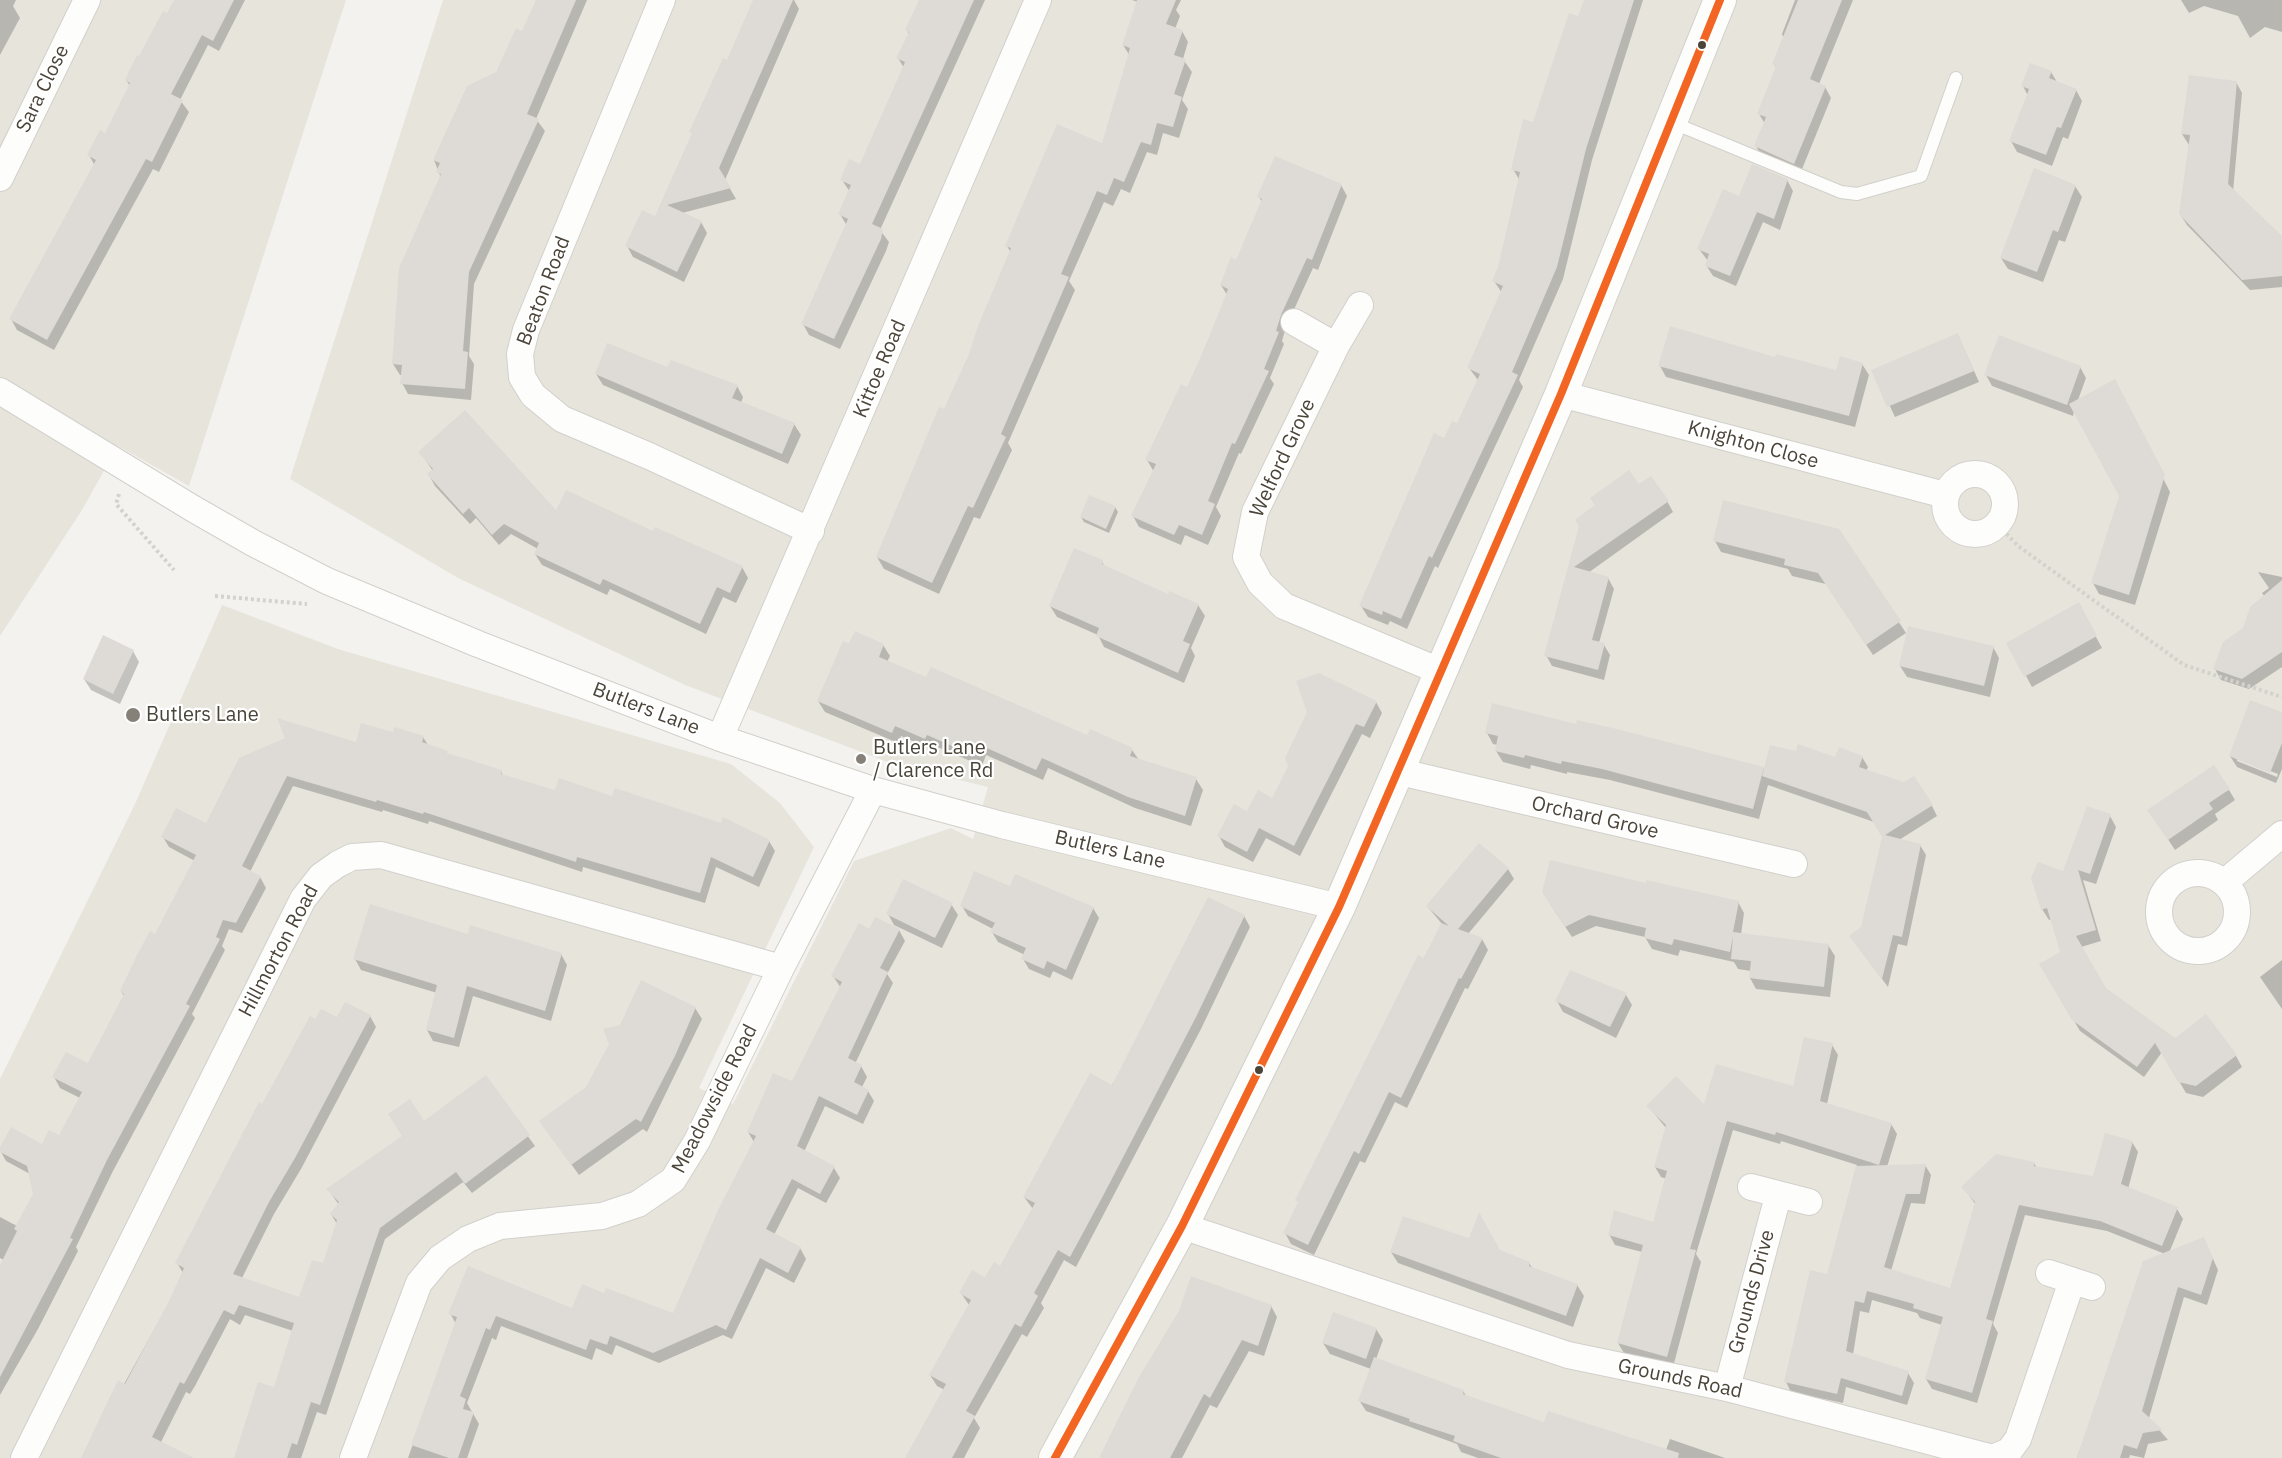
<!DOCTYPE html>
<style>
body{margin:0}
canvas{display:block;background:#f4f2ee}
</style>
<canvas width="2282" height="1458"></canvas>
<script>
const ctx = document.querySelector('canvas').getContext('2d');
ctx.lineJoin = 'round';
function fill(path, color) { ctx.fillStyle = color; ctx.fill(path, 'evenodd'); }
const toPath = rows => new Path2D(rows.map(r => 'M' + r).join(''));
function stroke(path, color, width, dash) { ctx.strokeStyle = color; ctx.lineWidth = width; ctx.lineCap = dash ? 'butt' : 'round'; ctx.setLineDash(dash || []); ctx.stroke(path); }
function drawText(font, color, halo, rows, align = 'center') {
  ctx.font = font + ' "IBM Plex Sans",sans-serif'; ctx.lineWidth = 4.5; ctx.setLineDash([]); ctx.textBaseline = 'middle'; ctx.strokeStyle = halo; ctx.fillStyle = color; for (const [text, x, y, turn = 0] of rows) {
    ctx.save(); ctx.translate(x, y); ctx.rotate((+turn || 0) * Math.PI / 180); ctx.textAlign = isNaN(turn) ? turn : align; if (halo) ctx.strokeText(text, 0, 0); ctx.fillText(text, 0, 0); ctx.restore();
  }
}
fill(toPath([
 [0,0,346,0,189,486,118,446,82,510,0,636],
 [443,0,2282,0,2282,1458,0,1458,0,1079,135,804,222,605,338,649,731,764,780,803,814,847,699,1088,733,1104,854,861,951,828,973,839,988,787,893,764,685,685,458,578,290,479]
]), '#e7e4dc');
fill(toPath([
 [0,0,16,0,13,6,20,18,0,55],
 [176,0,245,0,219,51,208,45,180,100,189,112,159,172,153,169,54,350,17,330,11,319,95,166,89,155,106,135,130,86,126,80],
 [538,0,587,0,536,119,545,131,474,284,469,356,474,364,471,400,408,394,402,383,402,375,400,375,393,364,441,178,434,160,497,73,523,33],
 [755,0,794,0,799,9,725,180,736,199,682,213,701,222,707,233,684,282,633,257,627,246,656,218,693,135,691,132,728,62],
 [920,0,985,0,880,230,889,242,886,251,840,349,809,335,803,324,847,226,840,214,850,192,842,180,861,166,904,68,898,58,909,34,907,30],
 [1132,0,1181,0,1176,10,1180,16,1175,29,1182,31,1188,42,1183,59,1192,72,1182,100,1188,109,1179,138,1163,133,1157,155,1147,152,1130,193,1121,189,1113,206,1104,202,1069,281,1075,290,1008,443,1012,450,980,519,974,517,939,594,884,569,877,557,971,355,1011,253,1007,246,1103,145,1130,56,1123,45,1138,2],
 [1591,0,1643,0,1592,160,1563,279,1519,380,1523,387,1438,568,1435,566,1407,629,1390,621,1388,625,1368,617,1361,606,1457,425,1478,380,1469,368,1502,293,1494,281,1500,267,1520,181,1513,169,1579,18],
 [1795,0,1853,0,1819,84,1825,87,1831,98,1800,174,1762,157,1756,146,1765,124,1759,114,1777,69,1774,64,1784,39,1782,34],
 [2181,0,2282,0,2282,32,2265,27,2250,38,2238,16,2204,6,2189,13],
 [2051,72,2057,82,2076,90,2082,101,2068,139,2063,137,2052,166,2017,152,2011,141,2028,96,2023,86],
 [2236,82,2242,93,2233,192,2282,240,2282,287,2250,290,2187,225,2180,214,2189,145,2182,134],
 [1787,180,1793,191,1780,230,1763,222,1736,286,1713,276,1706,265,1708,261,1699,249,1740,197],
 [1341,185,1347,196,1318,270,1313,268,1286,327,1282,341,1284,344,1270,378,1274,384,1241,454,1239,453,1216,507,1221,516,1208,545,1185,535,1181,545,1139,527,1133,516,1154,472,1147,460,1188,389,1227,295,1221,285,1237,262,1262,202,1259,197],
 [2075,186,2082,197,2065,242,2059,240,2043,282,2008,269,2001,258],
 [1958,335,1979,382,1895,417,1873,370],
 [1862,364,1869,375,1855,427,1666,377,1660,366,1837,371],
 [2080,367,2086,378,2078,400,2136,425,2170,492,2135,605,2099,594,2093,583,2120,496,2074,411,2073,416,1992,386,1986,375],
 [668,369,737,386,743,397,741,403,794,424,801,435,788,464,603,385,596,374],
 [420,452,557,512,654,533,742,567,748,578,736,603,723,597,706,634,610,589,607,595,542,565,535,554,538,549,511,534,499,545,476,518,470,524,435,486,429,475,433,471],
 [1639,486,1667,501,1673,512,1588,573,1608,578,1614,589,1599,643,1604,645,1610,655,1604,680,1552,666,1546,655,1580,527],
 [1115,507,1118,512,1109,533,1084,522,1081,517],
 [1838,530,1906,633,1873,655,1826,584,1792,576,1788,569,1721,552,1715,541],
 [1102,562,1105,567,1169,596,1198,605,1205,616,1191,648,1195,656,1184,683,1104,647,1098,635,1057,617,1050,606],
 [2258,572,2282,577,2282,667,2249,689,2221,680,2215,669,2265,597,2262,593,2269,588],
 [2078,604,2102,648,2032,687,2008,643],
 [883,645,890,656,887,662,927,679,1088,737,1132,750,1139,760,1196,779,1203,790,1191,826,1135,808,1048,768,1043,780,986,755,982,766,933,745,931,749,901,736,898,743,825,712,818,701],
 [1993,647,1999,658,1990,697,1907,677,1900,666],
 [133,651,139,662,120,704,91,690,84,679],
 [1376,702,1382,713,1370,738,1362,734,1300,856,1266,838,1253,862,1225,847,1219,836,1247,813,1272,800,1289,766],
 [2282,714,2282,769,2276,783,2237,767,2230,756],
 [2237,758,2278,774,2277,777,2237,761],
 [1487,733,1763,768,1765,771,1862,757,1868,767,1866,771,1932,806,1937,816,1899,840,1920,845,1926,855,1907,946,1898,944,1888,987,1851,937,1862,928,1884,838,1874,822,1768,785,1759,819,1610,780,1567,772,1567,774,1531,765,1530,769,1503,762,1496,751,1498,745,1493,744],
 [394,734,423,737,428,745,449,755,501,771,503,776,556,792,613,797,769,841,775,851,759,887,716,867,705,903,583,867,582,872,429,821,428,824,383,810,382,812,293,786,250,872,260,877,266,888,242,933,229,929,222,946,225,950,192,1014,195,1018,113,1171,76,1247,78,1251,38,1329,0,1395,0,1279,22,1270,0,1258,0,1217,17,1226,34,1195,30,1174,6,1161,0,1150,42,1146,60,1137,80,1098,60,1088,54,1077,88,1065,124,996,121,991,156,936,195,861,169,847,163,837,206,825,240,759,357,743],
 [2229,790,2235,800,2215,814,2218,820,2175,850,2156,821],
 [2110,816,2116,827,2096,884,2083,880,2101,941,2081,947,2105,989,2175,1040,2236,1056,2242,1067,2203,1097,2186,1093,2162,1052,2144,1077,2080,1031,2041,964,2062,952,2052,919,2049,920,2042,909,2064,873],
 [1508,869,1514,879,1468,934,1482,939,1488,950,1468,989,1465,988,1407,1108,1395,1102,1365,1163,1360,1161,1314,1255,1291,1244,1285,1233,1299,1204,1297,1200,1442,924,1427,906],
 [1647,885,1738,902,1744,913,1741,935,1828,945,1835,956,1830,997,1756,989,1750,978,1751,971,1738,969,1734,962,1680,950,1678,956,1652,949,1645,937,1596,926,1572,937,1550,904],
 [951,904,958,915,942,948,894,925,888,914],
 [962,906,1093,908,1099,918,1072,980,1053,971,1050,978,1029,969,1023,959,1025,955,998,942,992,932,993,929,968,916],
 [1244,916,1250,927,1201,1029,1076,1267,1064,1260,1041,1303,1044,1308,1027,1337,1022,1334,974,1418,980,1428,964,1458,906,1458,945,1390,937,1386,930,1375,969,1305,961,1293,1000,1268,1033,1209,1024,1197],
 [899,930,905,941,887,974,893,983,855,1064,861,1066,867,1077,862,1087,868,1091,874,1101,863,1124,825,1106,804,1152,834,1168,840,1178,826,1203,798,1188,774,1235,800,1248,806,1259,794,1283,766,1268,732,1339,723,1335,659,1363,616,1345,612,1355,596,1348,592,1360,501,1326,496,1340,492,1338,467,1403,479,1424,467,1458,408,1458,456,1324,450,1313,573,1310,605,1295,674,1315,754,1142,748,1132,793,1083,841,988,833,976,870,931],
 [469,936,561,954,567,965,551,1021,473,996,459,1047,433,1041,427,1030,437,993,361,970,355,959],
 [2282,960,2282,1009,2260,977],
 [1626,995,1632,1005,1616,1038,1563,1012,1557,1001],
 [695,1008,702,1019,647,1132,643,1129,579,1175,548,1132],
 [370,1016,376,1027,301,1169,274,1214,242,1278,300,1298,324,1265,337,1224,331,1214,339,1205,328,1189,424,1123,485,1077,535,1146,472,1193,463,1182,385,1239,326,1415,317,1412,301,1458,236,1458,275,1389,293,1331,245,1315,240,1325,230,1319,195,1386,190,1394,186,1392,153,1458,83,1458,170,1301,183,1273,177,1263,263,1106,316,1021],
 [1832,1045,1838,1055,1827,1104,1891,1124,1897,1134,1887,1167,1925,1165,1931,1175,1925,1204,1911,1203,1891,1271,1951,1290,1976,1205,1963,1187,2034,1163,2037,1168,2094,1178,2132,1142,2138,1152,2128,1189,2177,1209,2183,1219,2169,1253,2204,1239,2218,1270,2207,1305,2184,1297,2149,1418,2168,1440,2148,1444,2144,1458,2130,1455,2129,1458,2077,1458,2145,1263,2165,1254,2107,1231,2025,1215,1993,1324,1998,1333,1977,1403,1932,1389,1926,1379,1942,1325,1920,1318,1917,1313,1872,1300,1869,1313,1860,1311,1853,1355,1908,1373,1914,1383,1907,1405,1846,1387,1843,1403,1791,1392,1786,1382,1828,1276,1857,1165,1781,1141,1780,1144,1733,1130,1696,1254,1701,1262,1673,1367,1624,1353,1618,1343,1642,1252,1615,1245,1609,1234,1654,1224,1667,1179,1661,1177,1655,1167,1666,1128,1648,1106,1705,1107,1794,1087],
 [1391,1252,1499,1252,1529,1263,1533,1269,1577,1285,1584,1296,1573,1327,1398,1263],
 [1271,1306,1277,1317,1264,1356,1249,1351,1217,1408,1210,1405,1182,1458,1100,1458],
 [1376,1329,1383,1340,1376,1359,1463,1391,1467,1397,1545,1424,1666,1450,1670,1439,1725,1458,1478,1458,1461,1452,1457,1444,1366,1411,1359,1400,1371,1369,1330,1354,1323,1343]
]), '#0003');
fill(toPath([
 [174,0,234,0,213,41,202,35,171,94,183,100,152,162,146,159,47,340,9,319,96,160,87,155,100,130,105,133,130,83,125,80,137,55,139,56,163,11,167,13],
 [536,0,576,0,527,114,539,119,469,272,463,351,468,352,465,389,400,384,402,365,392,364,399,268,441,174,436,172,440,163,433,160,467,86,496,72,516,28,522,31],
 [753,0,793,0,719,168,731,188,667,205,702,221,677,272,625,246,642,210,655,216,692,133,689,132,700,108,723,58,727,60],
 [919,0,974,0,872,224,883,229,881,239,834,339,801,324,848,219,838,214,851,185,840,180,849,159,860,164,905,62,896,58,909,32,905,30],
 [1137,0,1176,0,1166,24,1183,30,1174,55,1186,59,1174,94,1182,97,1173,127,1157,123,1151,145,1141,142,1124,182,1114,178,1107,195,1097,191,1061,274,1069,277,1001,434,1006,437,973,508,968,506,932,583,876,557,939,407,944,409,969,354,978,326,1011,248,1005,246,1057,124,1102,143,1130,48,1122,45],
 [1584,0,1634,0,1586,149,1557,267,1512,372,1518,375,1432,558,1429,556,1401,619,1383,611,1382,615,1359,606,1434,433,1444,438,1452,421,1457,423,1480,374,1467,368,1503,286,1492,281,1498,267,1520,172,1511,170,1523,119,1533,122,1569,13,1578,16],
 [1798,0,1842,0,1810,79,1826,86,1794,164,1754,146,1766,117,1757,114,1776,66,1772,64],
 [2030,63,2052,71,2049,78,2077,89,2061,128,2057,127,2046,155,2009,141,2029,89,2021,86],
 [2189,75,2237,81,2228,184,2282,236,2282,276,2242,280,2179,214,2190,135,2181,134],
 [1275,156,1342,184,1312,260,1307,258,1281,315,1276,331,1279,332,1264,369,1269,371,1235,444,1232,443,1208,501,1215,504,1202,535,1179,525,1174,535,1131,516,1156,464,1145,460,1181,384,1187,387,1206,345,1228,289,1220,285,1231,257,1236,260,1262,199,1257,197],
 [1752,164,1788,179,1774,219,1757,212,1730,276,1705,266,1709,254,1697,249,1723,189,1739,196],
 [2034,168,2076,185,2058,232,2053,230,2037,272,2000,258],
 [1670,326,1775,357,1776,354,1836,370,1840,356,1863,363,1849,416,1658,366],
 [1958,333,1974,371,1887,407,1871,370],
 [1999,335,2081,366,2067,405,1984,375],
 [607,343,667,367,671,360,738,385,732,398,795,423,782,454,595,374],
 [2115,379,2165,475,2129,595,2091,583,2119,496,2069,404],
 [465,410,556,510,566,490,653,531,655,527,743,566,730,593,717,587,700,624,603,579,600,585,534,554,539,543,504,524,492,535,469,508,463,514,427,474,433,469,418,452],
 [1629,470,1639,484,1651,476,1669,501,1574,567,1609,577,1592,640,1605,643,1598,670,1544,656,1579,526,1575,520,1595,505,1590,498],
 [1089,495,1116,506,1106,529,1080,517],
 [1723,500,1839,529,1901,621,1866,645,1818,573,1784,565,1785,559,1713,541],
 [1074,548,1103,560,1102,564,1168,594,1169,591,1199,604,1183,641,1190,644,1178,673,1096,636,1099,628,1049,606],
 [2282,580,2282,652,2242,679,2213,669,2223,642,2243,628,2250,607],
 [2079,602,2097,636,2024,677,2006,643],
 [1908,626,1994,646,1984,686,1899,666],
 [855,631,884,644,879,657,926,677,931,667,1087,735,1090,729,1133,748,1130,756,1197,777,1185,816,1128,797,1042,758,1036,770,980,745,975,756,927,735,925,739,895,726,892,733,817,701,843,641,849,643],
 [103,635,134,650,113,694,83,679],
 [1319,673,1377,701,1364,727,1356,724,1294,846,1259,828,1247,852,1217,836,1234,804,1247,811,1258,790,1272,798,1288,766,1285,758,1307,712,1296,681],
 [2250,700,2282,712,2282,743,2270,773,2229,756],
 [1492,703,1576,724,1577,720,1617,729,1764,767,1753,809,1602,769,1562,761,1561,764,1525,755,1524,758,1495,751,1498,736,1485,733],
 [277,718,356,742,361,723,393,732,394,727,424,736,422,742,448,751,447,753,502,770,501,774,555,790,559,778,612,796,615,788,721,823,723,817,770,840,753,877,711,857,700,893,577,857,576,862,424,812,423,814,377,800,376,802,287,776,242,866,261,876,236,923,223,920,216,937,220,939,186,1004,190,1006,107,1160,70,1238,73,1239,0,1377,0,1265,17,1231,14,1229,33,1194,27,1166,0,1152,0,1147,11,1127,42,1144,49,1130,59,1135,82,1092,52,1077,66,1052,88,1063,124,994,120,991,137,955,150,931,155,934,196,855,161,837,176,808,206,823,239,758,285,738],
 [1798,744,1835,757,1839,747,1863,756,1859,767,1904,782,1914,776,1933,805,1885,835,1921,844,1902,937,1893,935,1882,979,1849,936,1861,927,1882,837,1867,812,1762,776,1770,745,1796,751],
 [2214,765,2230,789,2209,803,2213,809,2168,840,2147,810],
 [2087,806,2111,814,2090,874,2078,870,2096,930,2076,936,2106,988,2175,1038,2206,1014,2237,1055,2196,1086,2178,1082,2155,1043,2137,1067,2072,1020,2039,964,2060,952,2047,908,2041,910,2031,878,2038,862,2063,871],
 [1479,843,1509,868,1458,929,1483,938,1461,979,1459,978,1401,1098,1389,1092,1359,1154,1354,1151,1308,1245,1283,1233,1298,1202,1295,1200,1418,955,1424,958,1441,923,1449,926,1426,906],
 [1550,860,1646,883,1646,880,1739,901,1733,932,1829,944,1824,987,1749,978,1751,961,1731,959,1733,936,1730,952,1674,939,1672,945,1644,938,1646,928,1589,915,1565,927,1542,892],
 [974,871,1010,886,1015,874,1094,907,1066,970,1047,961,1044,969,1021,959,1026,948,990,932,995,923,960,906],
 [903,879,953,903,935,938,886,914],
 [1208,897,1245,915,1196,1017,1104,1194,1070,1257,1058,1250,1034,1293,1038,1296,1021,1327,1015,1324,966,1411,975,1416,952,1458,905,1458,946,1384,929,1375,971,1300,959,1293,972,1270,985,1277,994,1262,1000,1266,1035,1203,1023,1197,1090,1073,1112,1085],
 [370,904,468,934,470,925,562,953,545,1011,467,986,454,1038,426,1030,437,985,353,959],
 [875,917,900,929,880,968,888,972,848,1058,862,1065,854,1082,869,1090,857,1115,819,1096,797,1146,835,1166,820,1194,792,1179,766,1229,801,1247,788,1273,760,1258,726,1330,716,1325,653,1353,610,1336,607,1345,590,1339,586,1350,496,1316,490,1330,486,1328,460,1396,466,1399,463,1409,474,1412,458,1458,449,1458,411,1445,457,1317,448,1314,468,1266,572,1308,582,1284,604,1293,606,1288,673,1313,719,1208,756,1136,747,1132,773,1073,792,1081,842,982,831,976,845,949,859,923,869,929],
 [1570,970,1627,993,1610,1027,1555,1001],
 [641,980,696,1007,675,1056,641,1122,636,1119,571,1165,539,1121,586,1087,609,1044,603,1029,620,1025],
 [345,1002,371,1015,295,1158,269,1202,233,1274,299,1297,312,1260,323,1263,337,1220,330,1214,339,1202,326,1189,402,1136,388,1114,410,1099,424,1121,486,1075,530,1135,465,1184,456,1172,380,1228,320,1405,311,1402,297,1445,292,1443,287,1458,234,1458,258,1382,274,1387,294,1323,239,1305,234,1315,224,1310,189,1375,184,1384,180,1382,152,1437,194,1458,81,1458,118,1380,125,1384,169,1301,184,1268,175,1263,259,1102,262,1104,310,1016,315,1019,321,1009,337,1017],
 [1804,1037,1833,1043,1820,1101,1892,1123,1879,1165,1776,1132,1775,1135,1727,1121,1690,1249,1696,1250,1667,1357,1617,1343,1643,1245,1608,1235,1614,1210,1653,1222,1667,1171,1654,1167,1666,1125,1646,1106,1676,1076,1704,1104,1716,1064,1793,1086],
 [2105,1133,2133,1141,2121,1184,2178,1207,2162,1246,2100,1221,2019,1205,1986,1319,1993,1321,1972,1393,1925,1379,1943,1317,1913,1308,1914,1304,1867,1291,1864,1303,1855,1301,1846,1351,1909,1371,1902,1396,1841,1378,1837,1394,1784,1382,1810,1270,1827,1274,1856,1166,1926,1164,1920,1194,1906,1194,1884,1267,1950,1288,1975,1202,1961,1187,1996,1154,2035,1162,2034,1166,2093,1176],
 [1479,1212,1500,1250,1530,1262,1529,1266,1578,1284,1566,1316,1390,1252,1403,1216,1469,1238],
 [2204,1237,2213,1258,2201,1295,2178,1287,2142,1411,2163,1430,2143,1433,2137,1449,2124,1445,2120,1458,2077,1458,2143,1261],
 [1191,1276,1272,1305,1258,1346,1242,1340,1210,1398,1204,1394,1170,1458,1099,1458,1139,1377,1179,1311],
 [1333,1312,1377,1328,1366,1359,1322,1343],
 [1374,1357,1464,1390,1463,1394,1544,1422,1548,1411,1679,1453,1678,1458,1501,1458,1453,1441,1455,1436,1409,1421,1410,1419,1358,1401]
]), '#dedbd6');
const service = toPath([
 [1671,122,1841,192,1857,194,1921,176,1956,78]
]);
const minor = toPath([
 [662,0,526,330,520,354,522,377,533,395,562,419,649,456,811,531],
 [0,178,87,0],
 [1360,305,1336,346,1255,512,1246,557,1260,583,1284,606,1442,672],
 [1294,322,1336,346],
 [0,391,192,508,253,543,327,581,478,644,720,738,873,790,1002,825,1339,907],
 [1561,394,1945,495],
 '1945 504a30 30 0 1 1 60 0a30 30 0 1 1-60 0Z',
 [720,738,1038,0],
 [1396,771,1794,864],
 '2159 912a39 39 0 1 1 78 0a39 39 0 1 1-78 0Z',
 [2225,882,2282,834],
 [1751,1187,1809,1202],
 [1182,1226,1568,1355,1727,1388,1993,1458,2009,1451,2018,1439,2072,1281],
 [2049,1273,2092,1287],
 [1727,1388,1778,1196],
 [24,1458,303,899,321,876,338,864,352,857,381,855,781,968],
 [353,1458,419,1283,440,1258,468,1239,500,1226,602,1216,638,1204,673,1180,697,1141,781,968,873,790]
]);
const tertiary = toPath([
 [1055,1458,1182,1226,1339,907,1561,394,1720,0]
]);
stroke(service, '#d2d0cb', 14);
stroke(minor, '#d2d0cb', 28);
stroke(tertiary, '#d2d0cb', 34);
stroke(toPath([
 [119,494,116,504,174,570],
 [1998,525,2018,546,2184,665,2282,697],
 [215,596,307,604]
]), '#d3d2cc', 4, [3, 3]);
stroke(service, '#fdfdfc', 12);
stroke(minor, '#fdfdfc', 26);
stroke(tertiary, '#fdfdfc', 32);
stroke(toPath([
 [1055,1458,1182,1226,1339,907,1561,394,1720,0]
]), '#f26522', 8);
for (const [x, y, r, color] of [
 [1702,45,5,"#4b4439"],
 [133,715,8,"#868178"],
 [861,759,6,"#868178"],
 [1259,1070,5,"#4b4439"]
]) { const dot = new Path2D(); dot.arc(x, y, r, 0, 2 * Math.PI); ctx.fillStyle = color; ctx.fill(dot); stroke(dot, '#fff', 2); }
drawText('20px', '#4b4439', '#fff', [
 ["Sara Close",43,89,-64],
 ["Beaton Road",544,291,-69],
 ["Kittoe Road",880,369,-67],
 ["Knighton Close",1753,445,15],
 ["Welford Grove",1283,458,-65],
 ["Butlers Lane",646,709,21],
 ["Orchard Grove",1595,818,13],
 ["Butlers Lane",1110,850,13],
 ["Hillmorton Road",279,951,-62],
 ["Meadowside Road",715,1099,-63],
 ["Grounds Drive",1752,1292,-75],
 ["Grounds Road",1680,1379,12]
]);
drawText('20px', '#4b4439', '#fff', [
 ["Butlers Lane",146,715],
 ["Butlers Lane",873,748],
 ["/ Clarence Rd",873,771]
], 'left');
</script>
